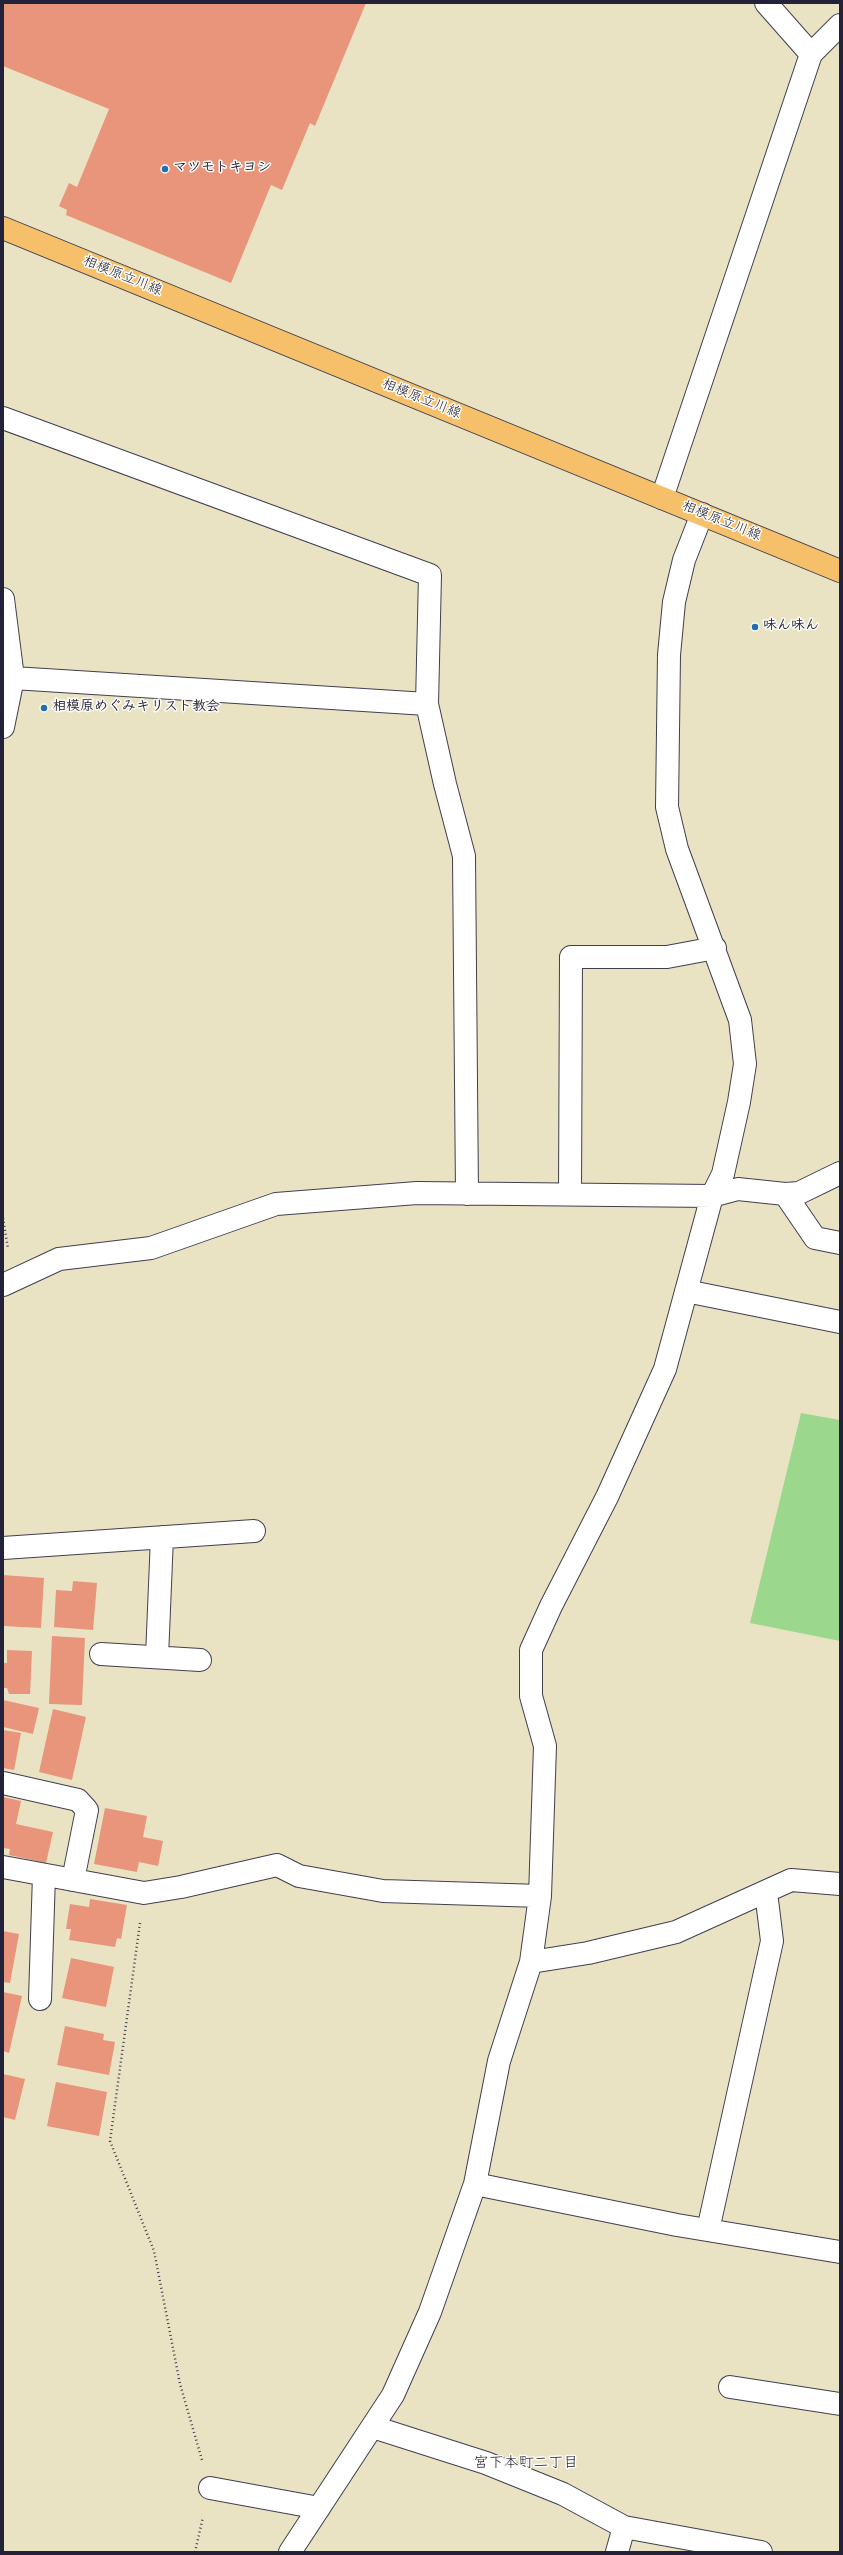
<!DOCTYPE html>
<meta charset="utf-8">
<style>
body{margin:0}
#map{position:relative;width:843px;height:2555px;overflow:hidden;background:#eae3c3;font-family:Kalam,sans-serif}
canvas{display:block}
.frame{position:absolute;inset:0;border:4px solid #22223b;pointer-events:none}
</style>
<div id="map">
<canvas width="843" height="2555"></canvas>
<div class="frame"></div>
</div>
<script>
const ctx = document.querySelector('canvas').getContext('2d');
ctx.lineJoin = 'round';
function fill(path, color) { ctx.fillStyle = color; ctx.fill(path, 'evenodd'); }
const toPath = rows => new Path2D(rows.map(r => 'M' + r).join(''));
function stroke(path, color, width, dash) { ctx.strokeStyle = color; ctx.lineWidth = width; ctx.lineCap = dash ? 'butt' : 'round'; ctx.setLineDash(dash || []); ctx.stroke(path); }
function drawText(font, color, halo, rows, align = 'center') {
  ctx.font = font + ' Kalam,"Klee One",sans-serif'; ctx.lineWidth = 3; ctx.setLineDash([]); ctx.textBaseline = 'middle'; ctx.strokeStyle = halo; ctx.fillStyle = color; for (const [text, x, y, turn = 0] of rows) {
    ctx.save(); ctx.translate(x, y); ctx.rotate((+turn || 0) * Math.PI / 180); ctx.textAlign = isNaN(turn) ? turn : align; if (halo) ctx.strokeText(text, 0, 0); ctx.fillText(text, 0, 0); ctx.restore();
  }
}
fill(toPath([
 [801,1413,840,1420,840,1641,750,1623]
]), '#9bd78c');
fill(toPath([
 [3,3,366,3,315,126,310,123,282,190,271,185,231,283,66,215,67,210,59,206,69,183,77,187,109,109,3,66],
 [3,1575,44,1578,41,1628,3,1626],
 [73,1581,97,1583,93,1630,54,1627,56,1590,72,1591],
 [52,1636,85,1638,82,1705,49,1704],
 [7,1650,32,1651,30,1694,9,1694,7,1688,3,1688,3,1663,7,1663],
 [3,1700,39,1708,33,1734,3,1727],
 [53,1709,86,1717,72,1780,39,1772],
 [3,1730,21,1733,14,1770,3,1768],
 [3,1797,21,1801,16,1824,53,1832,46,1863,9,1855,10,1849,3,1848],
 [105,1808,147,1816,143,1837,163,1841,158,1866,139,1862,137,1872,94,1864],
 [90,1899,127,1905,121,1939,117,1938,115,1947,69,1940,71,1929,66,1929,70,1904,89,1907],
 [3,1931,19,1934,10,1983,3,1982],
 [71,1958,114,1967,106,2007,62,1998],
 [3,1992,22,1996,9,2053,3,2051],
 [65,2026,104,2034,103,2040,115,2042,109,2075,57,2065],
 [3,2074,25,2079,15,2120,3,2117],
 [56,2082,107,2092,99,2136,47,2126]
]), '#e8957b');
const minor = toPath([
 [811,54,840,25],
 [3,418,430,575,427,704,445,784,464,856,467,1194],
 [662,498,811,54,766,3],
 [3,599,13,678,3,727],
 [13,678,427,704],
 [570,1194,571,957,667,957,715,948],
 [785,1194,815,1238,840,1243],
 [3,1285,59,1259,151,1248,276,1204,417,1193,712,1196,738,1189,785,1194,799,1193,840,1173],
 [686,1291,840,1322],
 [3,1548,254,1531],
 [101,1654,200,1660],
 [157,1657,162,1537],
 [3,1783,78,1800,87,1810,73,1880],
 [3,1867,144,1893,181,1887,277,1865,299,1876,383,1891,540,1896],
 [531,1962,588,1953,676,1932,791,1880,840,1884],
 [40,1999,44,1875],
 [475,2184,677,2225,840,2252],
 [708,2230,772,1941,766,1892],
 [730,2387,840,2404],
 [373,2427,486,2463,563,2494,624,2527,761,2552],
 [210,2488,319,2508],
 [290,2552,393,2395,430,2312,475,2184,499,2061,531,1962,540,1896,545,1746,531,1696,531,1650,551,1606,607,1497,665,1369,712,1196,723,1174,739,1102,745,1064,740,1020,677,849,667,807,669,655,674,602,684,560,702,514],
 [617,2552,624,2527]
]);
const major = toPath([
 [3,228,840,571]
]);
stroke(minor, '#403f4f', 24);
stroke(major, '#403f4f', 24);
stroke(toPath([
 [3,1218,8,1249],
 [140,1923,110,2141,154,2251,180,2384,202,2460],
 [195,2552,203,2517]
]), '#403f4f', 2.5, [1, 3]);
stroke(minor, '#fff', 22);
stroke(major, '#f6c06b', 22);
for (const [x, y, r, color] of [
 [165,169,4,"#1f6fb2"],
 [755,627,4,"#1f6fb2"],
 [44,708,4,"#1f6fb2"]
]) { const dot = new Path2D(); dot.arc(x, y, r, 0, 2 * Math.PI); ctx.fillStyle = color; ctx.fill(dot); stroke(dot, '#fdfcf7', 1.5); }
drawText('bold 14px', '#22223b', '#fdfcf7', [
 ["マツモトキヨシ",173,169],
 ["味ん味ん",763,627],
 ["相模原めぐみキリスト教会",52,708]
], 'left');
drawText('14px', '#22223b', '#fdfcf7', [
 ["相模原立川線",122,277,22],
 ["相模原立川線",421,400,22],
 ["相模原立川線",721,522,22]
]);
drawText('15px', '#22223b', '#fdfcf7', [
 ["宮下本町二丁目",526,2464]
]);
</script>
